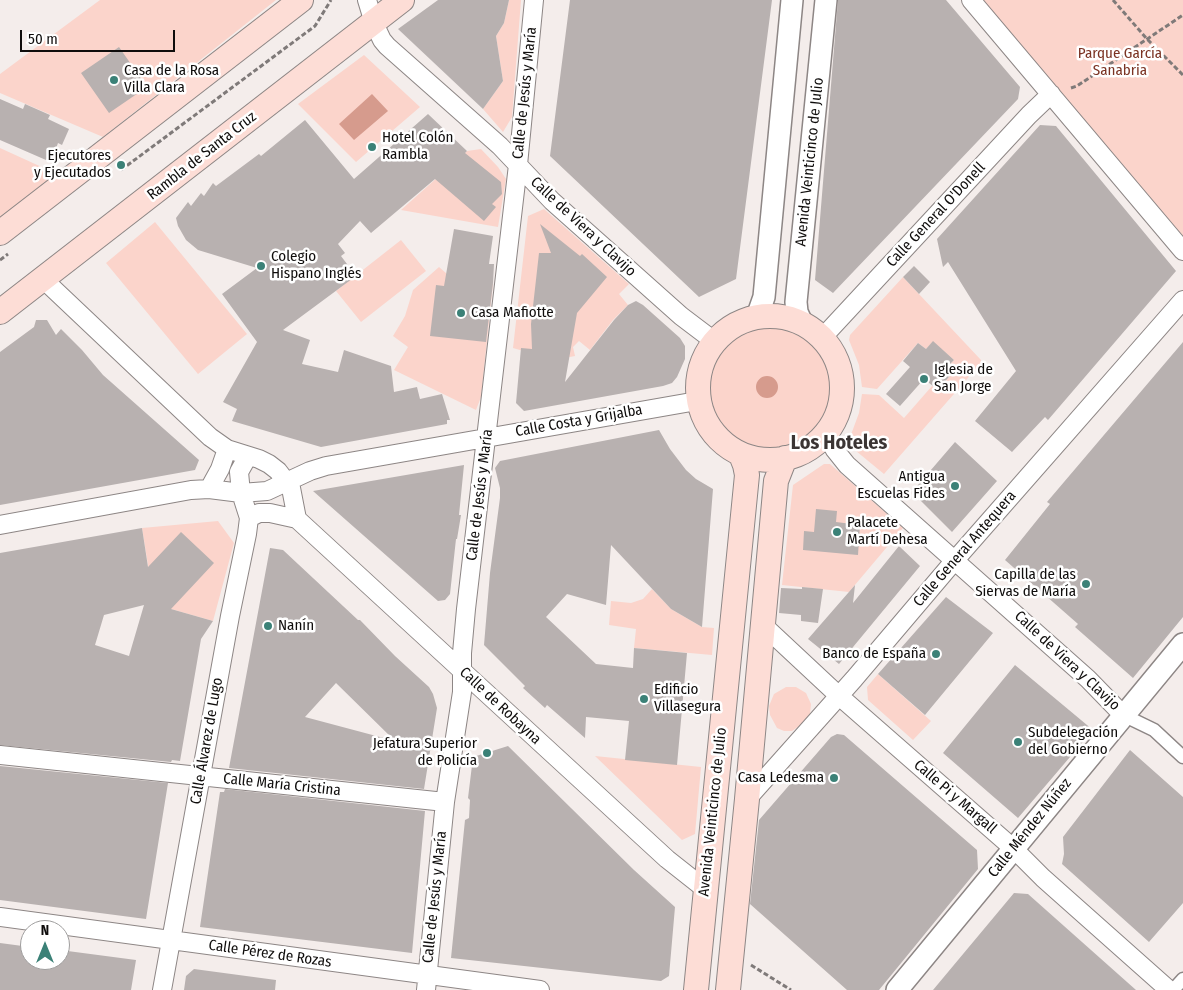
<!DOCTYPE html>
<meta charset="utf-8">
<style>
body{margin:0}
#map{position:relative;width:1183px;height:990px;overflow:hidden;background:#f4edeb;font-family:"Fira Sans Condensed",sans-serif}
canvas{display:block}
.north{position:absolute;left:20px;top:920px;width:50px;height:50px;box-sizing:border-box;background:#fff;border:1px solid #9f9e9e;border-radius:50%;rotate:0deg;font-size:14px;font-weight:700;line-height:20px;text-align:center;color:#0f0d0c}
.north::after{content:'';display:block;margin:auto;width:18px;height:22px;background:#3b8177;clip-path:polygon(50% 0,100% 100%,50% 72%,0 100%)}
.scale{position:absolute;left:20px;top:30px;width:155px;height:22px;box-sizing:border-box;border:2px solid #0f0d0c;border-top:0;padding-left:6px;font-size:15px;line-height:18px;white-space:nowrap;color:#0f0d0c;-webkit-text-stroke:4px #fff;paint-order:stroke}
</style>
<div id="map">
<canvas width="1183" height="990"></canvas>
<div class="north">N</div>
<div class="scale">50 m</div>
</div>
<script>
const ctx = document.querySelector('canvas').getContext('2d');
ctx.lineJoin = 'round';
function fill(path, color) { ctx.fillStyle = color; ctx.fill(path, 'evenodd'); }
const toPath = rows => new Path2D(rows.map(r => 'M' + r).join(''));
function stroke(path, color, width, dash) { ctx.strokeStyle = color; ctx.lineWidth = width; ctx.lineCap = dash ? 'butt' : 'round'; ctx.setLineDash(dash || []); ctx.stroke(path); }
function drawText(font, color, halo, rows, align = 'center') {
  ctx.font = font + ' "Fira Sans Condensed",sans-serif'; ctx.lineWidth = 5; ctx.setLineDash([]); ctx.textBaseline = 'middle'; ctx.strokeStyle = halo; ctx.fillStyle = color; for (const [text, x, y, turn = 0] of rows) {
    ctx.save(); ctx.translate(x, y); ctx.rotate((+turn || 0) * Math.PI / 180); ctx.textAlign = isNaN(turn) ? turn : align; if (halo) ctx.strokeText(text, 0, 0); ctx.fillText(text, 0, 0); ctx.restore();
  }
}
fill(toPath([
 [100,0,276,0,103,137,0,93,0,74],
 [509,0,521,0,512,117,503,132,483,109,503,81,496,36,504,23],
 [983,0,1183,0,1183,236],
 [364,55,420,107,356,162,298,104],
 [0,148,57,174,0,219],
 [481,149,498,167,506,179,498,227,401,210,467,151],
 [544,209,629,284,619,294,628,305,613,320,590,350,579,341,573,347,575,356,554,360,513,348,528,216],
 [155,222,247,334,198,374,106,263],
 [401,240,426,271,361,322,336,291],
 [439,267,454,280,493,284,481,397,476,410,394,370,408,347,393,336,405,316,413,290],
 [903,277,981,360,981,363,884,474,850,446,849,440,859,413,862,394,879,395,904,418,932,386,938,390,953,372,947,367,954,360,933,342,926,349,918,343,877,389,862,387,859,365,849,340,850,335],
 '706 388a64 64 0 1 1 128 0a64 64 0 1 1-128 0Z',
 [824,464,830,464,903,528,849,592,782,585,793,485],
 [218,521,234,543,213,621,164,607,153,596,142,528],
 [652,589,671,609,702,627,714,628,712,655,634,648,636,629,609,625,611,601,631,603,643,599],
 [878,674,931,721,913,740,868,700,867,687],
 [786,687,796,687,806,693,811,704,810,714,802,724,792,731,784,731,777,728,770,715,769,706,774,694],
 [595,756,701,767,695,834,682,840]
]), '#fbd4cb');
fill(toPath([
 [372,94,388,111,354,140,339,124],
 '756 387a11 11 0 1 1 22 0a11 11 0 1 1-22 0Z'
]), '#d69b8d');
fill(toPath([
 [438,0,509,0,504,23,496,36,503,81,483,109,398,29],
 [570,0,772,0,736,279,699,297,550,156],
 [838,0,946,0,1020,87,1018,99,833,293,815,280],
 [119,47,147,87,109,113,81,73],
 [0,99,23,109,25,104,50,115,48,119,69,129,62,145,58,143,54,154,50,152,46,160,0,140],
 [428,114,467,151,465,153,501,182,502,194,492,204,496,207,484,221,435,179,371,233,360,221,338,244,345,253,341,256,356,276,283,330,310,340,302,364,338,372,344,350,391,366,394,392,417,387,420,399,442,394,450,420,447,420,447,424,321,447,232,421,237,409,223,402,257,342,222,294,257,268,198,250,186,240,178,226,176,218,188,202,191,206,201,193,204,196,213,183,216,186,259,154,261,156,305,120,354,179],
 [1040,125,1056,126,1176,271,1048,420,1045,417,1012,452,975,421,1016,371,948,262,943,267,937,239],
 [540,224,580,256,582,254,607,277,577,313,565,382,614,320,628,305,636,301,643,305,680,338,685,346,685,359,677,377,672,383,663,386,524,411,516,403,521,348,532,349,531,324,539,253,551,253],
 [454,229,493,236,489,264,494,264,493,283,486,342,430,336,436,285,444,286],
 [914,266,930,282,919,294,903,277],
 [36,320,47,320,56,335,61,329,82,350,103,375,199,460,195,470,0,505,0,352,34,327],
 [933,341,954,360,947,367,953,372,938,390,924,379,900,406,886,394,910,367,903,361,918,343,926,349],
 [1183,342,1183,617,1133,678,1075,627,1078,624,1005,560,1050,504,1047,502],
 [659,430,670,449,686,470,696,479,713,489,702,627,671,609,611,545,606,605,567,594,546,617,596,664,633,668,634,648,687,653,677,765,625,760,629,721,586,717,585,738,547,705,545,708,523,688,525,686,484,645,490,573,500,498,500,488,495,468,500,461],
 [955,442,997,481,952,532,912,492],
 [464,465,459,515,461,515,457,539,456,539,450,594,445,600,438,601,313,491],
 [816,509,837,511,836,522,860,525,858,555,803,550,804,531,814,532],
 [142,528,148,567,181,532,214,563,171,609,213,621,201,639,180,761,172,760,171,762,0,745,0,553],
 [144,605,129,656,95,645,104,615],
 [899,546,920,566,839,664,808,639,855,585,853,603],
 [270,548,283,550,358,620,360,620,395,656,429,687,433,694,437,708,424,789,229,768],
 [336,683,395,741,305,717],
 [802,587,823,589,818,623,801,621,801,615,779,613,781,588,802,589],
 [946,597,993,633,925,715,878,674],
 [1015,665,1093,730,1018,818,943,753],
 [837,734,844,735,977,850,978,869,879,990,847,990,750,904,759,820,831,737],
 [508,746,634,870,675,907,669,976,661,981,451,958,465,820,469,818,470,800,468,798,473,757],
 [1130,750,1183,797,1183,903,1149,942,1062,864,1064,854,1063,837],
 [0,766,168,783,146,919,0,900],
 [225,789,425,811,412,953,200,927,220,792,224,792],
 [1014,893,1028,894,1136,990,933,990],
 [0,943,30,947,30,960,60,960,60,950,136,960,131,990,0,990],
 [194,969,276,980,275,990,184,990,186,976]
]), '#b8b1b0');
const pedestrian = toPath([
 [1123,715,1154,730,1183,757],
 [1173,990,1183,979]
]);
const minor = toPath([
 [367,0,374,23,382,40,387,46,500,146,552,201,681,316,714,341],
 [971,0,1183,251],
 [43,279,210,437,227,449,259,459,269,464,278,471,291,488,297,519],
 [822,338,1029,115,1051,94],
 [826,434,835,450,847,465,1088,679,1123,715],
 [209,489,220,469,227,449],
 [249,518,259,513,270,513,297,519,667,859,705,889],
 [0,525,191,490,209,489,241,493,267,491,310,471,326,466,697,401],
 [763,625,838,695,1014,849,1043,878,1169,990],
 [0,755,445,802],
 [747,799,854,679,955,560,1183,300],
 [0,917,540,990],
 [162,990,230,616,247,534,249,518,241,493,239,472,248,456],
 [426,990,445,802,462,692,462,653,466,609,518,165,534,0]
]);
const tertiary = toPath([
 [757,317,764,297,792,0],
 [802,323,797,312,796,302,826,0],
 [897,990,1183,644]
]);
const secondary = toPath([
 [0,233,301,0],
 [0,312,402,0],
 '698 388a72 72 0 1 1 144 0a72 72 0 1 1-144 0Z',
 [696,990,747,475,745,465,741,455],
 [728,990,747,799,776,481,785,458]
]);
stroke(pedestrian, '#8d8685', 15);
stroke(minor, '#8d8685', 20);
stroke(tertiary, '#8d8685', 24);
stroke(secondary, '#8d8685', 26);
stroke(toPath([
 [1113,0,1147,39,1183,75],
 [1071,88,1077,86,1183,15],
 [121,170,315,26,331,0],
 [0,260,8,254],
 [751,965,791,990]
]), '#7f7a79', 3, [5, 2.5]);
stroke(pedestrian, '#fff', 12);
stroke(minor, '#fff', 18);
stroke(tertiary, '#fff', 21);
stroke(secondary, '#fdddd6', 24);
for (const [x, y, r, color] of [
 [114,80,5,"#3b8177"],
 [372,147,5,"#3b8177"],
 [121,165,5,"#3b8177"],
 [261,266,5,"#3b8177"],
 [461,313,5,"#3b8177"],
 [924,379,5,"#3b8177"],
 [955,486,5,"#3b8177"],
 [837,532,5,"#3b8177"],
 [1086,584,5,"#3b8177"],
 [268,626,5,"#3b8177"],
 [936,654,5,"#3b8177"],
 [644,699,5,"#3b8177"],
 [1018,742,5,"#3b8177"],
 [487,753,5,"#3b8177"],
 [834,778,5,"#3b8177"]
]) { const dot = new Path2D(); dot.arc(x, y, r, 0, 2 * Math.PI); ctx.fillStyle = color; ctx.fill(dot); stroke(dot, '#fff', 2); }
drawText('15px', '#7b3323', '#fff', [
 ["Parque García",1120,54],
 ["Sanabria",1120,71]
]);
drawText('15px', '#0f0d0c', '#fff', [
 ["Casa de la Rosa",124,71],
 ["Villa Clara",124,88],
 ["Hotel Colón",382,138],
 ["Rambla",382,155],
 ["Ejecutores",111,156,"right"],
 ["y Ejecutados",111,173,"right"],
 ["Colegio",271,257],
 ["Hispano Inglés",271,274],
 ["Casa Mafiotte",471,313],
 ["Iglesia de",934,370],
 ["San Jorge",934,387],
 ["Antigua",945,477,"right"],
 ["Escuelas Fides",945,494,"right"],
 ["Palacete",847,523],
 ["Martí Dehesa",847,540],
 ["Capilla de las",1076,575,"right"],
 ["Siervas de María",1076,592,"right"],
 ["Nanín",278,626],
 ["Banco de España",926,654,"right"],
 ["Edificio",654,690],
 ["Villasegura",654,707],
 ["Subdelegación",1028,733],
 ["del Gobierno",1028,750],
 ["Jefatura Superior",477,744,"right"],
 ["de Policía",477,761,"right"],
 ["Casa Ledesma",824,778,"right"]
], 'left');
drawText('15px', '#0f0d0c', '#fff', [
 ["Calle de Jesús y María",525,93,-84],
 ["Rambla de Santa Cruz",202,156,-38],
 ["Avenida Veinticinco de Julio",810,162,-84],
 ["Calle General O'Donell",936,215,-47],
 ["Calle de Viera y Clavijo",583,227,43],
 ["Calle Costa y Grijalba",579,421,-10],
 ["Calle de Jesús y María",480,495,-83],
 ["Calle General Antequera",965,549,-49],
 ["Calle de Viera y Clavijo",1067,661,43],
 ["Calle de Robayna",500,706,43],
 ["Calle Álvarez de Lugo",207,741,-80],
 ["Calle María Cristina",282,785,6],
 ["Calle Pi y Margall",955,797,41],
 ["Avenida Veinticinco de Julio",713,812,-84],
 ["Calle Méndez Núñez",1030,828,-51],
 ["Calle de Jesús y María",435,897,-84],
 ["Calle Pérez de Rozas",270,954,8]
]);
drawText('bold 20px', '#3b3534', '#fff', [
 ["Los Hoteles",839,443]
]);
</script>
